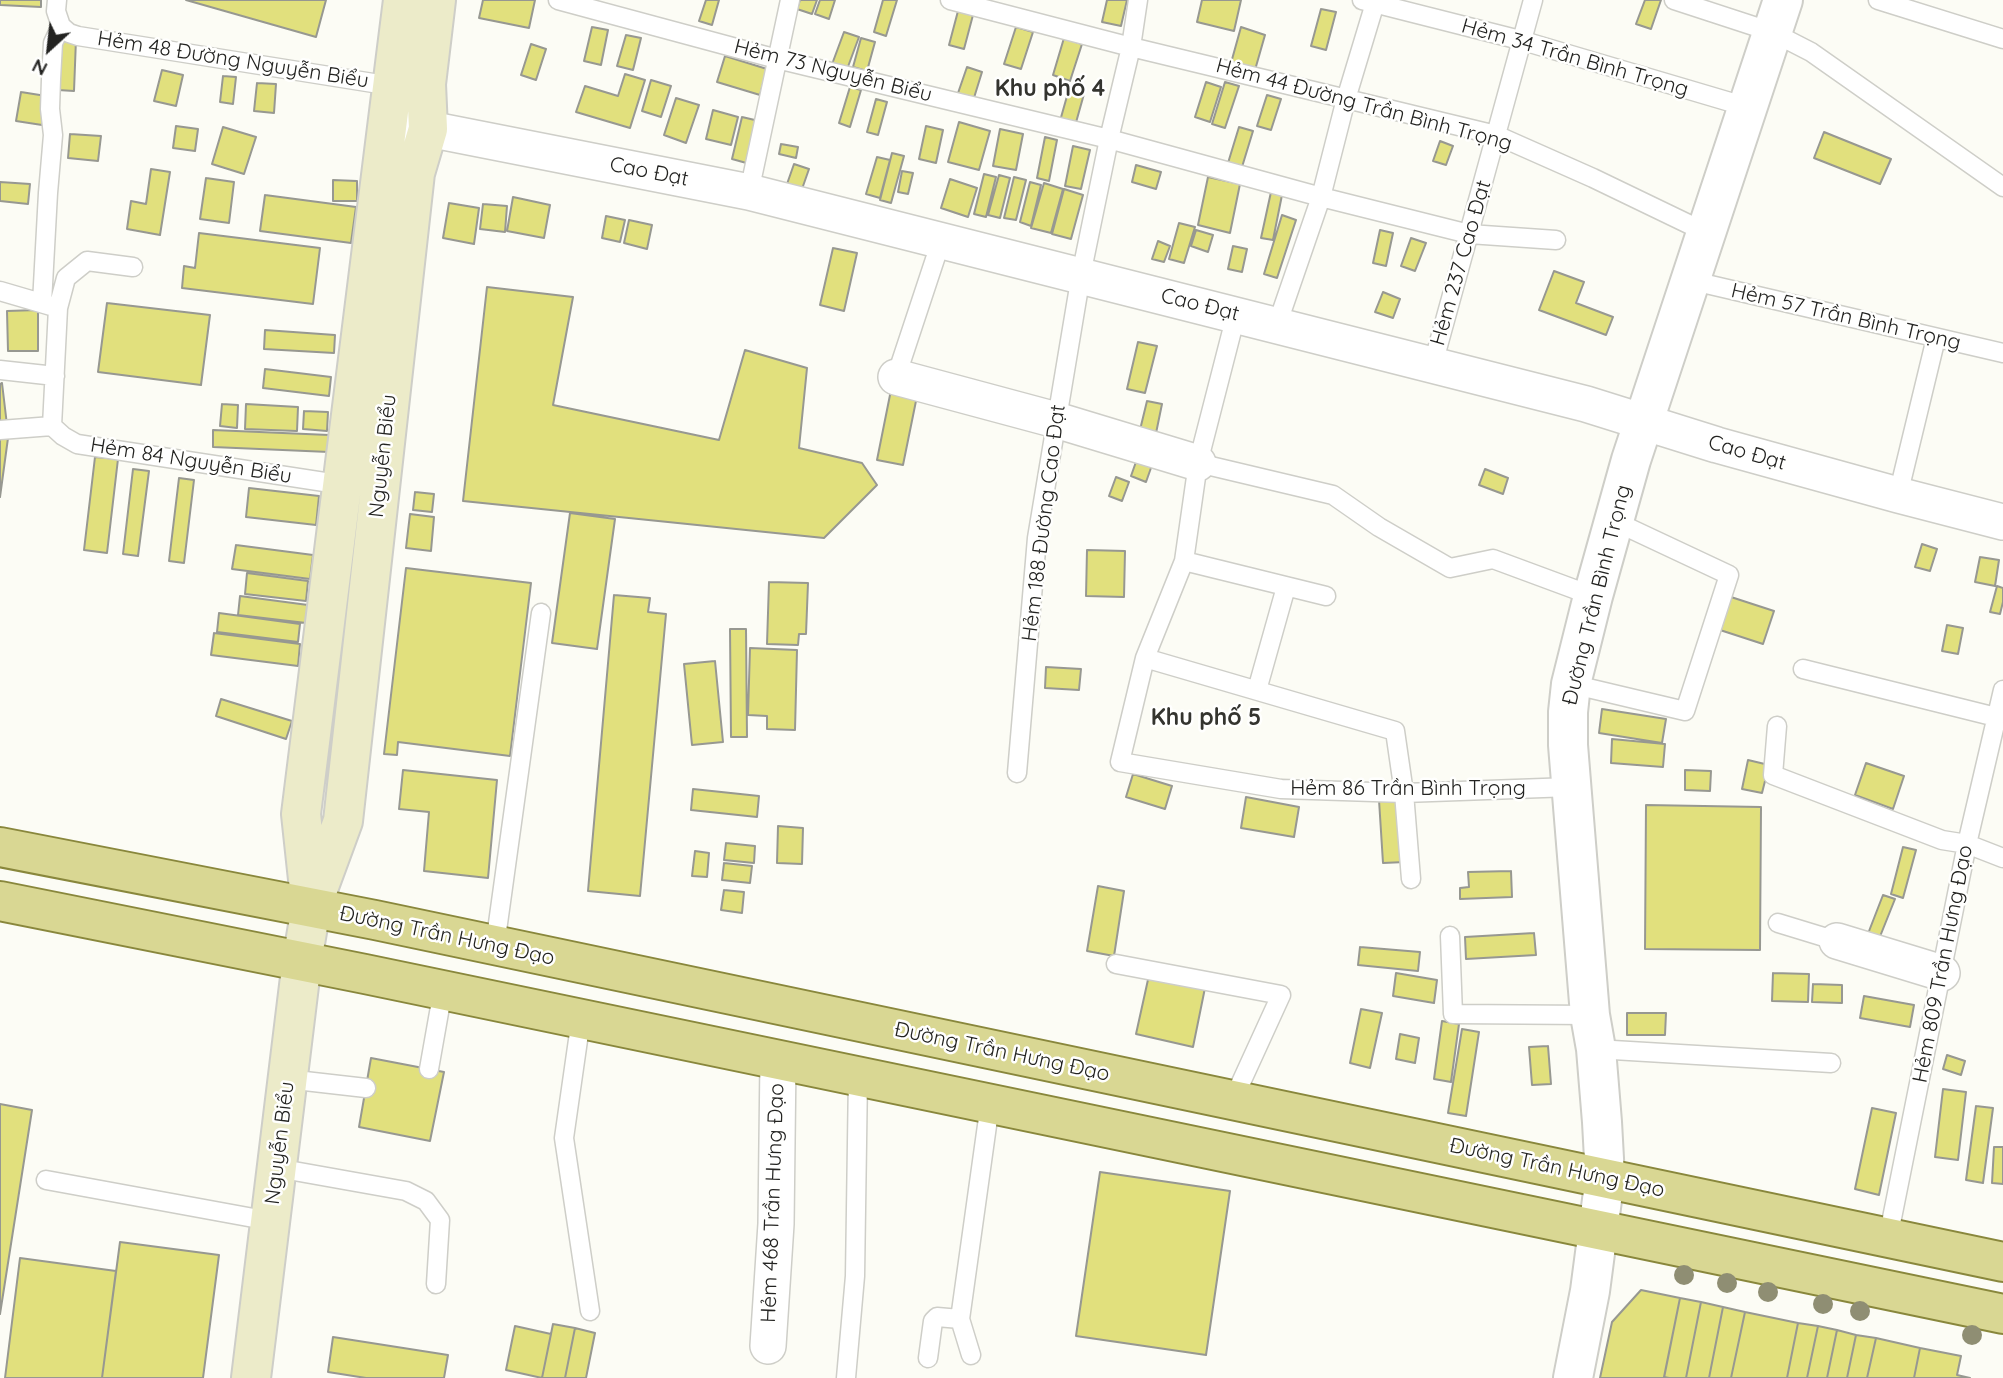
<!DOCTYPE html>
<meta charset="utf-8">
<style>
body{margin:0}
#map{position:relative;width:2003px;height:1378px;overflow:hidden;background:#fcfcf5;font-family:Quicksand,sans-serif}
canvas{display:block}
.north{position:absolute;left:14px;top:14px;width:70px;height:70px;-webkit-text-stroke:5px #fffffe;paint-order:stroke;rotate:207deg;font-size:19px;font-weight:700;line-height:28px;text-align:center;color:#232321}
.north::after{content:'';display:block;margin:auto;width:24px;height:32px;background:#232321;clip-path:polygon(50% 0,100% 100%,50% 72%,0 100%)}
</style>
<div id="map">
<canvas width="2003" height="1378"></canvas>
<div class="north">N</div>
</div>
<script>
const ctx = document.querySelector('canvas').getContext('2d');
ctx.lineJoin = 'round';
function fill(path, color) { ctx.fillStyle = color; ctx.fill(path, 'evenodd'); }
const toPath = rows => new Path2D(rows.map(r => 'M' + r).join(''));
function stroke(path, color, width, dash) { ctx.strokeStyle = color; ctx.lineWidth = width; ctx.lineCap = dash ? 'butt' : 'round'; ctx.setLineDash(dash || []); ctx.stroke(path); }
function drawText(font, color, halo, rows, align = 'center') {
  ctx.font = font + ' Quicksand,sans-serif'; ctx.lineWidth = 5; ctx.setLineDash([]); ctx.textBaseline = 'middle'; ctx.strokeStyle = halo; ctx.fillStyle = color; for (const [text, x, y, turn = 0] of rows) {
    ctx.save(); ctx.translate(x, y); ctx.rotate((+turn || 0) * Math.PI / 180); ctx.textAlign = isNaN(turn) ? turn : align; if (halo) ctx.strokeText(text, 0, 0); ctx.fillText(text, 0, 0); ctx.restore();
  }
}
const building = toPath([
 [0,0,41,0,41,7,0,5,0,0],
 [186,0,326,0,316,37,186,0],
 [483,0,535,0,529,28,479,18,483,0],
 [706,0,719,0,712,25,699,21,706,0],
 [800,0,817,0,812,14,797,9,800,0],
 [820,0,835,0,829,19,815,14,820,0],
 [883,0,897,0,886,36,874,32,883,0],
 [1107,0,1127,0,1121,26,1102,22,1107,0],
 [1202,0,1241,0,1234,31,1197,22,1202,0],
 [1645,0,1661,0,1651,29,1636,24,1645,0],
 [1321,9,1336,12,1326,50,1311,46,1321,9],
 [958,11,973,15,964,49,949,45,958,11],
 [592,27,608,30,601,65,584,61,592,27],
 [1016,27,1033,32,1021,69,1004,64,1016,27],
 [1241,27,1265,35,1255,70,1231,63,1241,27],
 [844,32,859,37,846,72,831,67,844,32],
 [626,35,641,38,633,70,617,66,626,35],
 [60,38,76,39,74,91,58,90,60,38],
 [861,38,875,42,867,71,853,67,861,38],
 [1064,38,1082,44,1070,81,1053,75,1064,38],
 [531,44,546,49,536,80,521,75,531,44],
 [725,56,767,69,760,95,717,82,725,56],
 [967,67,982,72,973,101,957,96,967,67],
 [162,70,183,75,176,106,154,101,162,70],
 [625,74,645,80,630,128,576,112,585,86,618,96,625,74],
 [223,76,236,77,233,104,220,102,223,76],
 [651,80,671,86,661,117,642,111,651,80],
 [1206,82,1221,87,1210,122,1195,117,1206,82],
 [1225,82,1239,86,1225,128,1212,124,1225,82],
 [257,83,276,84,274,113,254,111,257,83],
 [850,87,861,90,850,127,839,123,850,87],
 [1069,89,1084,94,1075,126,1060,121,1069,89],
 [21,92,46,96,42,125,16,121,21,92],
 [1267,95,1281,99,1271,130,1257,126,1267,95],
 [676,98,699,105,686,143,664,135,676,98],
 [876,99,887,102,878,135,867,132,876,99],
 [713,110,738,117,731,145,706,139,713,110],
 [742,117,759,121,750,164,732,159,742,117],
 [959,122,990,131,979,170,948,162,959,122],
 [176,126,198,129,195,151,173,148,176,126],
 [926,126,943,130,936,163,919,159,926,126],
 [223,127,256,137,244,174,212,164,223,127],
 [1239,127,1253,131,1242,167,1228,163,1239,127],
 [1000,129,1023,134,1016,170,993,166,1000,129],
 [1824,132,1891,159,1880,184,1814,158,1824,132],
 [70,134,101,136,98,161,68,158,70,134],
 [1045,137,1057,140,1049,181,1037,178,1045,137],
 [1440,141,1453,146,1446,165,1433,161,1440,141],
 [781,144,798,147,796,158,779,154,781,144],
 [1073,146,1090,150,1081,189,1065,186,1073,146],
 [892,153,904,156,891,203,880,200,892,153],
 [877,157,890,160,880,198,866,194,877,157],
 [794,164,809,169,802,189,787,184,794,164],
 [1136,165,1161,172,1156,189,1132,182,1136,165],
 [151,169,170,172,160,235,127,229,131,201,146,204,151,169],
 [902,171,913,173,908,194,898,192,902,171],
 [984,174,996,177,986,217,974,214,984,174],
 [999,175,1010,178,1000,218,988,215,999,175],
 [1014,177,1026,180,1016,220,1004,218,1014,177],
 [1208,177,1240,184,1230,233,1198,225,1208,177],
 [206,178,234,182,229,223,200,219,206,178],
 [950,179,977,188,968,217,941,208,950,179],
 [333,180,357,181,357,201,333,201,333,180],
 [0,182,30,184,28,204,0,201,0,182],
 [1030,182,1041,185,1031,226,1020,222,1030,182],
 [1044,183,1063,189,1051,233,1031,228,1044,183],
 [1064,189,1083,195,1071,239,1052,234,1064,189],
 [1271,192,1282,195,1273,240,1261,238,1271,192],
 [265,195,356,207,351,243,260,231,265,195],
 [513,197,550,205,544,238,507,231,513,197],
 [449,203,479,208,474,244,443,238,449,203],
 [483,204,507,206,505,232,480,229,483,204],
 [1282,215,1296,220,1277,278,1264,274,1282,215],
 [606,216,625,220,620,242,602,238,606,216],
 [629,220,652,225,647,249,624,243,629,220],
 [1179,223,1195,227,1184,263,1169,259,1179,223],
 [1196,230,1213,235,1208,252,1191,246,1196,230],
 [1380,230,1393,233,1386,266,1373,263,1380,230],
 [199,233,320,248,313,304,182,288,184,266,195,268,199,233],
 [1411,238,1426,243,1415,271,1401,266,1411,238],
 [1158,241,1170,246,1164,262,1152,259,1158,241],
 [1233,246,1247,249,1242,272,1228,269,1233,246],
 [833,248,857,253,844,311,820,305,833,248],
 [1554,271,1584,282,1576,303,1613,317,1606,335,1539,310,1554,271],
 [487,287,573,297,553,405,719,440,745,350,807,368,799,448,862,463,877,485,824,538,463,501,487,287],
 [1383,292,1400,299,1393,318,1375,312,1383,292],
 [107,303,210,315,201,385,98,372,107,303],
 [38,310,38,351,8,351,7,311,38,310],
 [265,330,335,335,334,353,264,349,265,330],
 [1138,342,1157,346,1145,393,1127,389,1138,342],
 [265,369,331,377,329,396,263,388,265,369],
 [2,383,7,425,0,425,0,384,2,383],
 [891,390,917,396,903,465,877,460,891,390],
 [1147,401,1162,404,1155,438,1139,434,1147,401],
 [222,404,238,405,237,428,220,426,222,404],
 [246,404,298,407,297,431,245,429,246,404],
 [304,411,328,412,327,431,303,429,304,411],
 [213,430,329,435,329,452,213,447,213,430],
 [0,437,8,438,0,497,0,437],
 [95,457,118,459,107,553,84,550,95,457],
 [1137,459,1152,465,1146,482,1131,476,1137,459],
 [133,469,149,471,138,556,123,554,133,469],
 [1485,469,1508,478,1503,494,1479,485,1485,469],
 [1116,477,1129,482,1122,501,1109,496,1116,477],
 [179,478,194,480,184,563,169,561,179,478],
 [249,488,319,496,316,525,246,517,249,488],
 [415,492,434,494,432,512,413,510,415,492],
 [570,513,615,519,597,649,552,643,570,513],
 [410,514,434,517,431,551,406,548,410,514],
 [1922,544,1937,549,1930,571,1915,567,1922,544],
 [236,545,313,555,310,579,232,569,236,545],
 [1087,550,1125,551,1124,597,1086,596,1087,550],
 [1980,557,1999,560,1995,586,1975,582,1980,557],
 [406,568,531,583,510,756,398,742,397,755,384,754,406,568],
 [247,573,308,581,306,601,245,594,247,573],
 [769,582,808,583,806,634,799,634,798,645,767,644,769,582],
 [1997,586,2003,588,2003,602,2000,614,1990,612,1997,586],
 [614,595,650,598,648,612,666,614,640,896,588,891,614,595],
 [240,596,308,605,306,623,238,615,240,596],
 [1731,597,1774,611,1763,644,1720,630,1731,597],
 [219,613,300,624,298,642,217,632,219,613],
 [1947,625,1963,628,1958,654,1942,651,1947,625],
 [730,629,746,629,747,737,731,737,730,629],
 [214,633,300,644,298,666,211,655,214,633],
 [750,648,797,650,795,730,767,729,767,716,748,715,750,648],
 [715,661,723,742,692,745,684,664,715,661],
 [1046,667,1081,669,1079,690,1045,688,1046,667],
 [221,699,292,721,286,739,216,716,221,699],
 [1602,709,1666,719,1662,743,1599,733,1602,709],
 [1612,739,1665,744,1663,767,1611,763,1612,739],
 [1748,760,1769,765,1762,793,1742,789,1748,760],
 [1866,763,1904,776,1893,809,1855,795,1866,763],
 [403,770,497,780,488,878,424,871,429,812,399,809,403,770],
 [1685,770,1711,771,1710,791,1685,790,1685,770],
 [1133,774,1172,786,1165,809,1126,797,1133,774],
 [693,789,759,796,757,817,691,810,693,789],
 [1246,797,1299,807,1294,837,1241,828,1246,797],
 [1401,799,1405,862,1383,863,1379,800,1401,799],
 [1646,805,1761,807,1760,950,1645,949,1646,805],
 [778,826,803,828,802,864,777,863,778,826],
 [726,843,755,846,754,863,724,860,726,843],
 [1903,847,1916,850,1903,898,1891,894,1903,847],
 [695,851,709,853,707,877,692,876,695,851],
 [724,863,752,866,750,883,722,880,724,863],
 [1511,871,1512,897,1460,899,1460,888,1469,887,1468,872,1511,871],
 [1098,886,1124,891,1114,956,1087,951,1098,886],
 [724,890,744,892,742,913,721,910,724,890],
 [1883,895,1895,899,1875,949,1864,944,1883,895],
 [1534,933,1536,955,1466,959,1465,937,1534,933],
 [1360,947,1420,952,1418,971,1358,965,1360,947],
 [1151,966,1207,978,1193,1047,1136,1034,1151,966],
 [1396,973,1437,980,1434,1003,1393,996,1396,973],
 [1773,973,1809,974,1808,1002,1772,1001,1773,973],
 [1813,984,1842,985,1842,1003,1812,1002,1813,984],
 [1864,996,1914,1005,1910,1027,1860,1018,1864,996],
 [1361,1009,1382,1013,1370,1068,1350,1063,1361,1009],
 [1627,1013,1666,1013,1665,1035,1627,1035,1627,1013],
 [1442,1021,1459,1024,1451,1082,1434,1079,1442,1021],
 [1462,1029,1479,1032,1466,1116,1448,1113,1462,1029],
 [1400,1034,1419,1038,1415,1063,1396,1059,1400,1034],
 [1548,1046,1551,1084,1532,1085,1529,1047,1548,1046],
 [1947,1055,1965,1061,1961,1075,1943,1069,1947,1055],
 [371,1058,444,1072,430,1141,359,1127,371,1058],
 [1943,1089,1966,1092,1958,1160,1935,1157,1943,1089],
 [0,1104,32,1110,0,1314,0,1104],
 [1976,1106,1993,1108,1983,1183,1966,1180,1976,1106],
 [1872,1108,1896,1113,1879,1195,1855,1189,1872,1108],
 [1994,1147,2003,1147,2003,1184,1992,1183,1994,1147],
 [1100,1172,1230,1191,1206,1355,1076,1336,1100,1172],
 [120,1242,219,1255,203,1378,102,1378,120,1242],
 [20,1258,116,1271,102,1378,5,1378,20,1258],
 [1641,1290,1680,1298,1664,1378,1600,1378,1612,1322,1641,1290],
 [1680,1298,1701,1302,1686,1378,1669,1378,1664,1377,1680,1298],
 [1701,1302,1723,1307,1709,1378,1686,1378,1701,1302],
 [1723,1307,1745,1312,1731,1378,1709,1378,1723,1307],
 [1745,1312,1798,1323,1787,1378,1731,1378,1745,1312],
 [1798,1323,1818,1326,1807,1378,1787,1378,1798,1323],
 [553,1324,575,1328,565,1378,542,1378,553,1324],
 [515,1326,551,1334,542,1378,506,1370,515,1326],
 [1818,1326,1837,1330,1827,1378,1807,1378,1818,1326],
 [575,1328,595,1333,586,1378,565,1378,575,1328],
 [1837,1330,1856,1335,1847,1378,1827,1378,1837,1330],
 [1856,1335,1876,1338,1867,1378,1847,1378,1856,1335],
 [333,1337,448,1355,444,1378,366,1378,328,1372,333,1337],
 [1876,1338,1920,1348,1914,1378,1867,1378,1876,1338],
 [1920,1348,1961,1356,1957,1375,1970,1378,1914,1378,1920,1348]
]);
fill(building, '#e1e07d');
stroke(building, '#979891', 2);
const service = toPath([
 [57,0,56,11,61,26,69,33,78,36,392,86],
 [558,0,777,59,1109,139,1321,197,1469,234,1556,240],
 [950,0,1131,47,1496,135,1593,178,1705,232],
 [1362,0,1520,40,1747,107],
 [1674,0,1772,32,1811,52,2003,187],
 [1878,0,2003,39],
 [749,192,790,0],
 [1689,280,2003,353],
 [0,291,58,308,52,426,63,436,77,444,344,485],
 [42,303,48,193,53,135,50,109,51,79,53,43,61,26],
 [58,308,66,278,87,261,133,267],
 [1236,315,1198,463,1184,561,1145,658,1120,762,1281,789,1404,793,1571,787],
 [1277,325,1321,197,1346,99,1375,3],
 [1433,364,1533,0],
 [0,370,55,376],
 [896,377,941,241],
 [0,430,52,426],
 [1198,463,1333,495,1379,527,1450,568,1493,559,1593,596],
 [1898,495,1936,338],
 [1184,561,1326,596],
 [1145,658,1395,731,1404,793,1411,879],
 [1803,669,1996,717],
 [1571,684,1685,711,1729,575,1614,521],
 [1257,690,1286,587],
 [1777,726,1773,775,1942,840,1967,844,2003,858],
 [1017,773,1037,538,1081,275,1109,139,1131,47,1138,0],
 [1778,923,1837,941],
 [1450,936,1453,1014,1590,1015],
 [495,945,541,613],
 [1116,964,1281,995,1233,1100],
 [581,1019,564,1138,590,1311],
 [1596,1049,1831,1063],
 [429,1069,443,990],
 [287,1079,366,1088],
 [277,1168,406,1191,426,1201,440,1220,436,1284],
 [46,1180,270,1221],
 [1888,1238,1967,844,2003,690],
 [971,1355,960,1319,990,1104],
 [928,1358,933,1321,937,1317,960,1319],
 [846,1378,855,1276,858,1076]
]);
const minor = toPath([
 [388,121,749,192,1586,404,1717,445,1898,495,2003,522],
 [896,377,1056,420,1198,463],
 [1837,941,1942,973],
 [768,1346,776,1224,778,1060]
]);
const tertiary = toPath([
 [1573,1378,1590,1291,1605,1177,1602,1122,1596,1049,1590,1015,1568,745,1568,712,1571,684,1593,596,1631,460,1783,0]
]);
const secondary = toPath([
 [310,898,301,814,403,0],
 [251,1378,302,961,311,908,343,821,415,173,428,129,426,84,436,0]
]);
const primary = toPath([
 [0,847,375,920,2003,1262],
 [0,901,365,974,2003,1314]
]);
stroke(service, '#cecec8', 21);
stroke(minor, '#cecec8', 38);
stroke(tertiary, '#cecec8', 42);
stroke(secondary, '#cecec8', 42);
stroke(primary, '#89873c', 42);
stroke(service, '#fff', 18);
stroke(minor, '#fff', 35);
stroke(tertiary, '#fff', 38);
stroke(secondary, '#ecebc9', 38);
stroke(primary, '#d9d793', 38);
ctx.fillStyle = '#8f8e73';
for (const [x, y] of [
 [1684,1275],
 [1727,1283],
 [1768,1292],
 [1823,1304],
 [1860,1311],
 [1972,1335]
]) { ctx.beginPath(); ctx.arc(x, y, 10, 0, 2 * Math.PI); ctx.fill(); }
drawText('21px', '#232321', '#fffffe', [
 ["Hẻm 34 Trần Bình Trọng",1575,58,16],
 ["Hẻm 48 Đường Nguyễn Biểu",233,60,9],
 ["Hẻm 73 Nguyễn Biểu",833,71,14],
 ["Hẻm 44 Đường Trần Bình Trọng",1364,105,15],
 ["Cao Đạt",649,172,11],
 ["Hẻm 237 Cao Đạt",1461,263,-74],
 ["Cao Đạt",1200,305,14],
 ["Hẻm 57 Trần Bình Trọng",1846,317,13],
 ["Cao Đạt",1747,453,16],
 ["Nguyễn Biểu",383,456,-84],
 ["Hẻm 84 Nguyễn Biểu",191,461,9],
 ["Hẻm 188 Đường Cao Đạt",1044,523,-83],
 ["Đường Trần Bình Trọng",1597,595,-76],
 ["Hẻm 86 Trần Bình Trọng",1408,789],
 ["Đường Trần Hưng Đạo",447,936,12],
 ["Hẻm 809 Trần Hưng Đạo",1943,964,-79],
 ["Đường Trần Hưng Đạo",1002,1052,12],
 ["Nguyễn Biểu",280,1143,-83],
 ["Đường Trần Hưng Đạo",1557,1168,12],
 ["Hẻm 468 Trần Hưng Ðạo",773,1203,-88]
]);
drawText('bold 23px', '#34342f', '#fffffe', [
 ["Khu phố 4",1050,89],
 ["Khu phố 5",1206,718]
]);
</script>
